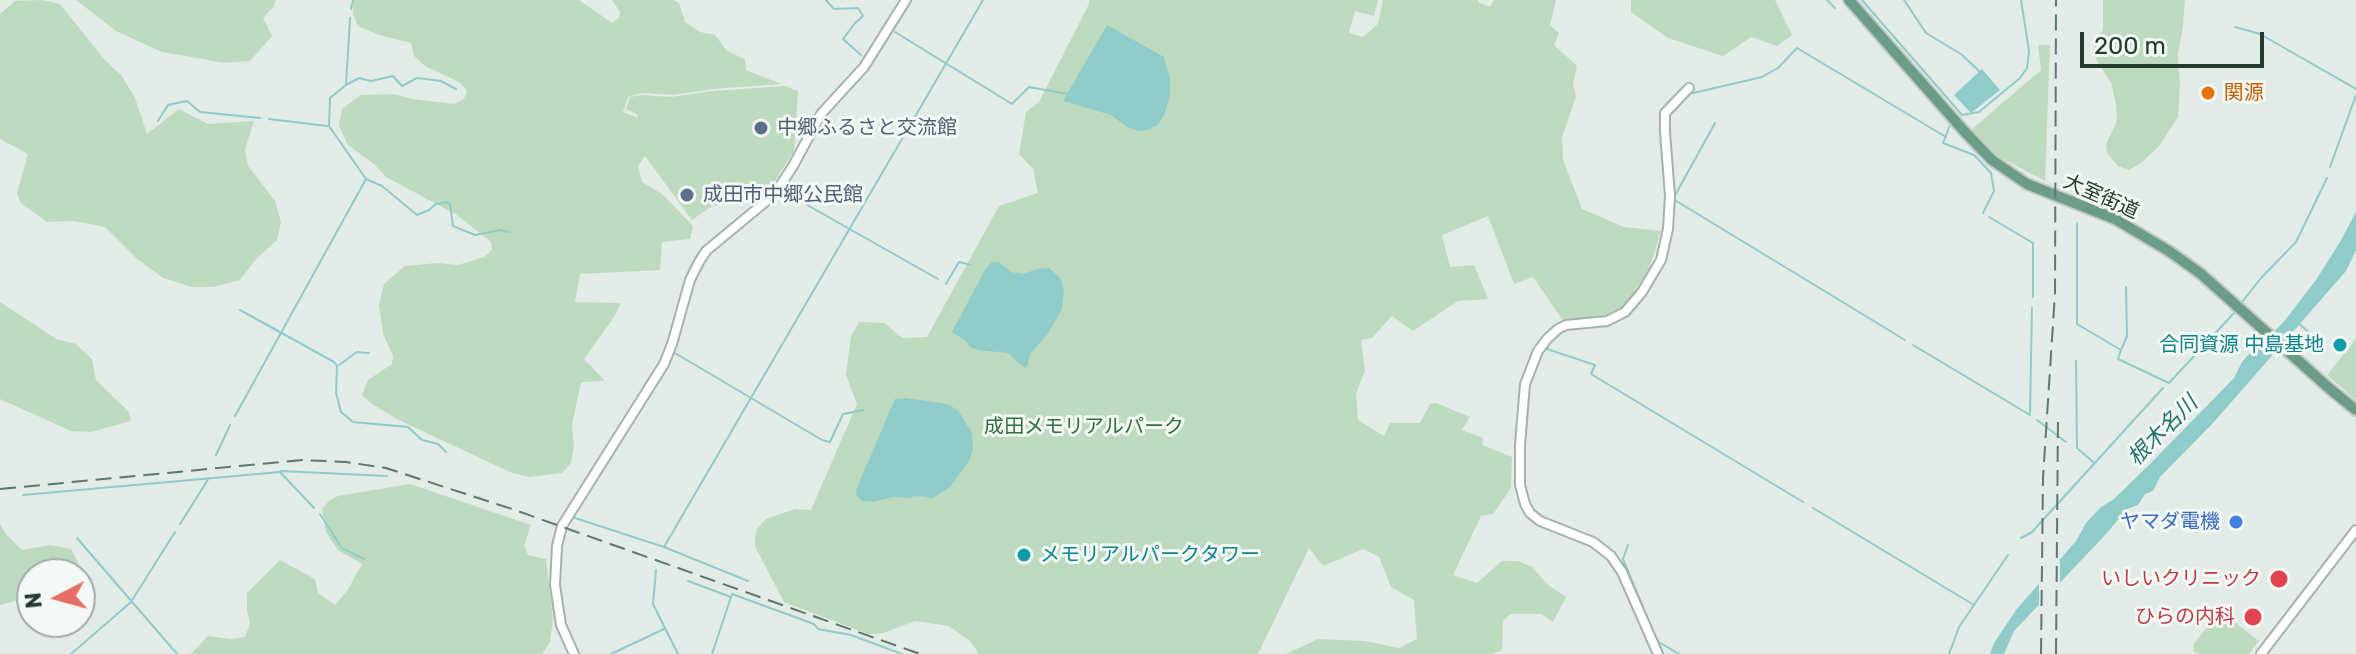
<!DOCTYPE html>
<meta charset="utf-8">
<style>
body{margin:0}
#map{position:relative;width:2356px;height:654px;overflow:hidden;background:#e2ebe6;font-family:Rubik,sans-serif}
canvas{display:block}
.north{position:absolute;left:16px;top:558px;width:80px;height:80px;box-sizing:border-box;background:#f3f8f4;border:2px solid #a0aca6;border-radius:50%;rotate:264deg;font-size:22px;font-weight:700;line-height:32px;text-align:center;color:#243b30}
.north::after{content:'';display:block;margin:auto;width:28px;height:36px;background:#e66c66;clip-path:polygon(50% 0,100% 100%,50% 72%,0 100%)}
.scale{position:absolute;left:2080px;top:32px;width:184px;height:36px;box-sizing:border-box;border:4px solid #243b30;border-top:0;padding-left:10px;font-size:24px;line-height:28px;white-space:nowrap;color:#243b30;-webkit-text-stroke:6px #f3f8f4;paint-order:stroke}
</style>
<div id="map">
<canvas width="2356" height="654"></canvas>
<div class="north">N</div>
<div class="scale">200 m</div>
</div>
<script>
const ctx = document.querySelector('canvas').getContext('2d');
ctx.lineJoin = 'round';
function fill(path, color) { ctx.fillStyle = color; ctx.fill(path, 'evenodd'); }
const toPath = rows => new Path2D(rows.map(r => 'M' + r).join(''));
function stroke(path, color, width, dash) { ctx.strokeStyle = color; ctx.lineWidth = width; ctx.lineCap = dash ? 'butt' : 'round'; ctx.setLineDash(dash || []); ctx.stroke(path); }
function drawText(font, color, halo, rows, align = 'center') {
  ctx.font = font + ' Rubik,"Noto Sans JP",sans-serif'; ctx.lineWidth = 6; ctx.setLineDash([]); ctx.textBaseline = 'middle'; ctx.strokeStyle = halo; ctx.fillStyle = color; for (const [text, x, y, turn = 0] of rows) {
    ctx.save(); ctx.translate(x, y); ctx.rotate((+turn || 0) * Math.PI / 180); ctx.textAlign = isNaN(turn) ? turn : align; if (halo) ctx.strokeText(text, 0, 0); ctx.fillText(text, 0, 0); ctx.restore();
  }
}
fill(toPath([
 [42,0,60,4,104,59,122,76,135,98,147,134,179,109,208,124,254,121,245,149,248,166,275,201,281,222,277,240,256,259,240,280,213,287,192,287,163,278,135,257,105,227,73,221,47,222,21,203,17,193,28,154,0,139,0,14,15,1],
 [76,0,276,0,273,7,263,18,272,36,250,61,225,63,162,52,116,31],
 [353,0,579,0,612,23,619,18,620,12,612,0,673,0,679,3,685,22,700,32,715,35,727,51,745,59,746,70,781,84,714,89,672,95,642,93,628,97,623,112,636,117,638,121,637,114,626,109,630,97,642,95,670,97,713,91,785,86,798,91,794,151,771,187,729,185,730,203,712,206,692,220,645,156,638,166,642,182,662,194,693,226,690,239,662,242,660,270,580,274,575,302,621,303,614,317,584,359,605,381,581,382,572,424,574,446,571,463,562,473,529,477,510,472,399,420,372,404,362,395,368,380,392,364,393,356,383,334,379,305,384,284,405,266,437,263,458,265,484,257,492,250,491,242,457,215,386,177,374,164,348,145,339,126,342,109,361,95,395,94,412,99,454,104,464,99,467,91,459,82,425,66,414,56,411,43,379,35,358,26,353,14],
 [1089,0,1378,0,1374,16,1355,11,1349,33,1363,37,1378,24,1383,0,1478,0,1478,2,1490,7,1494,0,1556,0,1550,25,1559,33,1554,45,1577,66,1573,83,1576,97,1562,137,1563,160,1582,209,1624,227,1661,231,1649,270,1625,305,1610,314,1564,322,1533,277,1514,284,1488,216,1442,235,1450,267,1474,265,1488,299,1458,301,1413,331,1392,316,1372,338,1361,340,1365,371,1356,394,1358,420,1384,436,1390,423,1420,423,1430,404,1436,403,1470,417,1462,430,1483,438,1482,445,1512,457,1511,488,1493,514,1481,516,1453,575,1477,583,1502,561,1518,561,1532,567,1547,584,1566,597,1553,622,1541,614,1510,614,1503,621,1502,650,1491,654,1286,654,1318,639,1365,641,1399,648,1417,639,1414,600,1391,587,1379,557,1363,549,1323,566,1309,548,1258,654,979,654,970,641,949,626,915,621,883,633,868,634,784,602,755,546,755,538,757,529,766,519,795,509,811,510,857,404,846,375,851,336,859,322,885,323,902,338,927,337,999,206,1038,193,1033,169,1019,154,1026,112,1039,102,1089,4],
 [1631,0,1775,0,1792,35,1777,46,1751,37,1723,56,1668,38,1631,12],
 [2103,0,2185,0,2183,26,2178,54,2180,84,2178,117,2159,146,2141,163,2129,170,2118,166,2107,153,2106,144,2117,121,2116,105,2112,85,2093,54,2096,40,2103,30],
 [2038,45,2050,45,2045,181,1998,156,1971,130,2041,70],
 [0,302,56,339,76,344,92,359,96,380,129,412,131,421,91,432,71,431,0,399],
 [2356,339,2356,400,2327,375],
 [410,484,531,525,524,546,528,555,546,559,553,619,550,642,542,654,191,654,208,636,230,639,245,637,250,624,247,610,247,593,280,560,315,579,318,593,335,605,347,591,362,564,338,550,326,532,322,509,329,501,338,496],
 [0,524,5,533,22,550,50,545,71,549,79,564,77,574,32,574,32,596,0,605],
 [2220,611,2259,641,2249,654,2199,654,2194,652,2193,645]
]), '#bddabf');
fill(toPath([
 [1107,25,1164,57,1170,79,1170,96,1164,115,1158,125,1148,130,1139,131,1127,127,1111,115,1063,101],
 [1982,69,2000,90,1971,113,1954,95],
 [2356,212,2356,250,2346,271,2213,423,2160,477,2153,491,2145,494,2138,505,2127,509,2107,533,2014,631,2004,654,1990,654,1994,643,2016,610,2076,541,2086,523,2101,507,2114,499,2150,464,2234,378,2242,362,2249,354,2282,324,2316,280,2340,242],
 [992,262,999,262,1011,272,1023,274,1037,269,1049,268,1061,279,1064,291,1062,309,1047,335,1030,354,1028,365,1024,368,1008,353,978,350,970,347,966,341,952,332,986,268],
 [905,398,942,403,950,405,959,412,972,433,973,450,969,461,950,487,933,498,916,496,908,498,893,497,873,502,862,501,857,496,856,490,895,399]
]), '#8fccc9');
fill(toPath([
 [2060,553,2060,587,2039,610,2039,577]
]), '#e2ebe6');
stroke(toPath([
 [826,0,834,9,858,8,863,16,855,23,843,39,861,55],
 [1827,0,1835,8],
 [1862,0,1962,115,1979,112,2020,78,2027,68,2029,51,2021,0],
 [1904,0,1926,33,1961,54,1979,71],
 [351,9,353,0],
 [2235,27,2260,34,2356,89],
 [895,32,1012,104,1029,87,1068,94],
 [346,85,359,78,371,81,393,76,402,86,417,78,441,81,456,89],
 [1693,93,1762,77,1778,68,1797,48,1946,137],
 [269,119,327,126],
 [158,121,168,105,187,101,200,112,260,118],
 [1715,123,1673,199,1905,340],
 [1950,125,1943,143,1974,155,1991,173,1994,191,1983,213],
 [2330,167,2356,95],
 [366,179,382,186,417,215,429,210,436,204,446,202,450,204,453,226,475,235,500,230,510,232],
 [786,193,938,279],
 [1989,217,2033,243,2033,297],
 [2077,223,2077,324,2121,350,2118,359,2169,383,2235,312],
 [946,284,959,262,971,265],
 [2242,302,2261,278,2296,242,2327,178],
 [240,310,334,362,337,366,336,393,341,412,353,422,408,427,422,440,438,444,446,452],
 [2298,323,2316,338],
 [1913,345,2030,415],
 [2122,348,2127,336,2126,287],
 [1547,349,1595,365,1591,374,1803,502],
 [675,353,822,440,830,442,843,414,864,410],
 [2076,361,2077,448,2093,462],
 [339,365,357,352,369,353],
 [2030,413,2032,308],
 [235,416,366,179,329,126,330,98,346,85,350,18],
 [2037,420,2066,442],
 [216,455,230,425],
 [281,471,387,476],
 [23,495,280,472,314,508],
 [1813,508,1974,605],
 [320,514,342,548,364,559],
 [575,518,664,547,748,581],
 [180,524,209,478],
 [77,538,177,654],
 [2021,538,2032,532,2163,388],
 [1628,545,1623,559,1657,641,1679,654],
 [664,547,983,0],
 [656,570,653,604,678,654],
 [688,581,731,597],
 [71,654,131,602,175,532],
 [611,654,664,629],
 [712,654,732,594,814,624,818,629,851,635,902,654],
 [1949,654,1959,627,2008,555]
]), '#8fccc9', 2);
const tertiary = toPath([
 [574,654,561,625,555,585,557,546,562,526,664,364,672,344,690,280,699,262,706,251,764,203,778,189,793,166,821,114,864,67,906,0],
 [1658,654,1622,572,1611,556,1593,542,1540,521,1530,513,1525,504,1520,485,1520,445,1525,384,1538,351,1547,339,1558,329,1566,325,1607,321,1625,312,1642,292,1661,260,1668,229,1670,196,1665,132,1665,113,1689,88],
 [2261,654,2356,530]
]);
const primary = toPath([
 [1849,0,1964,131,1992,160,2027,184,2115,219,2169,251,2201,274,2330,389,2356,410]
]);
stroke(tertiary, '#a5b3ac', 12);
stroke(primary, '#c2c8c5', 14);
stroke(tertiary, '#fff', 8);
stroke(primary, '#6b9d86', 10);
stroke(toPath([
 [0,489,302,460,346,462,386,468,512,509,920,654],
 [2041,654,2043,478,2055,293,2056,0],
 [2056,654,2058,418]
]), '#5e766b', 2, [16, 8]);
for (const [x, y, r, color] of [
 [2208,93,8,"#e8710a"],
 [761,128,8,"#5c6f8a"],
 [687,195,8,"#5c6f8a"],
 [2340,345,8,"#0f9aa8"],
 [2236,522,8,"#3f7fe0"],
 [1024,555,8,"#0f9aa8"],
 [2279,579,10,"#e0444e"],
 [2253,617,10,"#e0444e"]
]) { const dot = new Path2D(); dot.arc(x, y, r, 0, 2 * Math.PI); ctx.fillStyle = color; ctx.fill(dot); stroke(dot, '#f3f8f4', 3); }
drawText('20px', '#c56008', '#f3f8f4', [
 ["関源",2224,93]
], 'left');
drawText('20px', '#4e5e75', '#f3f8f4', [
 ["中郷ふるさと交流館",777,128],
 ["成田市中郷公民館",703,195]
], 'left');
drawText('20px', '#243b30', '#f3f8f4', [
 ["大室街道",2101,197,24]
]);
drawText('20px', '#0d838f', '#f3f8f4', [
 ["合同資源 中島基地",2324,345],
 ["メモリアルパークタワー",1040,555,"left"]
], 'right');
drawText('20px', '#316e3d', '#f3f8f4', [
 ["成田メモリアルパーク",1084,427]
]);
drawText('20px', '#366cbe', '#f3f8f4', [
 ["ヤマダ電機",2220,522]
], 'right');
drawText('20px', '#be3a42', '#f3f8f4', [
 ["いしいクリニック",2261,579],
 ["ひらの内科",2235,617]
], 'right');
drawText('italic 22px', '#23726f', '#f3f8f4', [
 ["根木名川",2163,431,-45]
]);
</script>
